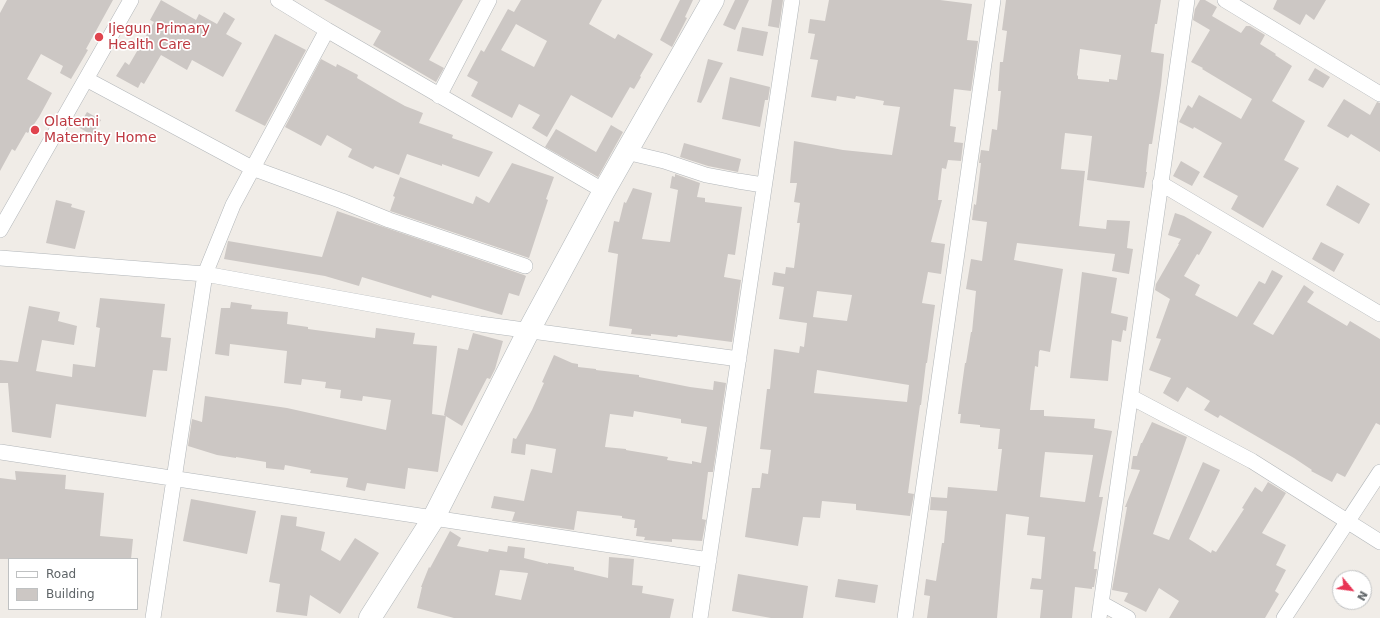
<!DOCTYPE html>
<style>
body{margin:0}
#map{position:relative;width:1380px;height:618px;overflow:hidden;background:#f0ece7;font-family:"DejaVu Sans",sans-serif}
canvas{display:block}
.legend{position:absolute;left:8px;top:558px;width:130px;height:52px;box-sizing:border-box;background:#fff;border:1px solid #bfc1c2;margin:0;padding:5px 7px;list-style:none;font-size:12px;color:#5e6467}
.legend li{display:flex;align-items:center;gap:8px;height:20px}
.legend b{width:20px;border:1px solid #bfc1c2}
.north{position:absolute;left:1332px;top:570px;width:40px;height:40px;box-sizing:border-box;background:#fff;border:1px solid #bfc1c2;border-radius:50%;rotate:119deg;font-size:11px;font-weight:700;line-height:16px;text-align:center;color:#5e6467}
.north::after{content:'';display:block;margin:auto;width:14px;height:18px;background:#e83555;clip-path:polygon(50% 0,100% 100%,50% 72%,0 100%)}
</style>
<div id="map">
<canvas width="1380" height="618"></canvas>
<ul class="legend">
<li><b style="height:5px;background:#fff"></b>Road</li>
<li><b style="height:11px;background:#ccc7c4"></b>Building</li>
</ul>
<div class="north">N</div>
</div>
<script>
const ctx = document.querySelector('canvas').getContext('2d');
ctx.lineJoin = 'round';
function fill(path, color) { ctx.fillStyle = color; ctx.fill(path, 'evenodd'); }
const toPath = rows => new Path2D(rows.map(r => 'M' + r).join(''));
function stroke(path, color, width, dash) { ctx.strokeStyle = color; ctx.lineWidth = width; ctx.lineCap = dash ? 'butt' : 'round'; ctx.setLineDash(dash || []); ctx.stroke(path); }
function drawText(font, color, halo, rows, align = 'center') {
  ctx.font = font + ' "DejaVu Sans",sans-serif'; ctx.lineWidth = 3.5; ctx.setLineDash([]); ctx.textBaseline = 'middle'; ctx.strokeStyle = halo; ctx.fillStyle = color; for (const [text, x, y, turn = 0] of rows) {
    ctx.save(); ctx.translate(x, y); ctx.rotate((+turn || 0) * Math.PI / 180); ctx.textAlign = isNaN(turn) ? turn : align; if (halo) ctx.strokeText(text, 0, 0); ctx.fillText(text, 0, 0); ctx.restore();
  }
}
fill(toPath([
 [7,0,113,0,86,49,88,50,71,79,60,73,63,66,41,54,27,79,52,93,39,117,28,133,26,132,15,151,12,149,0,171,0,13],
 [161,0,196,20,199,14,217,24,224,12,235,19,226,34,242,43,223,77,192,60,187,70,161,55,144,84,141,82,138,88,116,76,125,62,129,65,154,22,150,20],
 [324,0,463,0,429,60,444,68,436,82,373,45,381,31],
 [521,0,602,0,589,24,615,39,618,34,653,54,640,76,641,77,634,89,630,87,612,118,571,95,547,137,532,128,540,115,519,104,512,118,471,96,478,82,467,76,481,50,484,52,508,9,514,12],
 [516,24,547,41,534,67,501,50],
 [680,0,693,0,685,17,687,18,683,26,672,47,660,40],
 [735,0,749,0,735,30,723,25],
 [772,0,783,0,779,28,768,26],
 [829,0,940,0,972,4,967,40,978,41,971,91,954,89,950,126,956,127,954,142,963,143,961,161,948,160,946,169,942,168,938,200,942,200,931,242,945,244,941,274,928,272,922,303,935,305,927,363,926,363,921,405,920,405,914,448,908,493,914,494,910,516,856,510,856,504,822,501,820,518,803,517,798,546,745,537,752,488,760,488,762,473,768,474,771,450,760,449,767,389,770,389,774,349,799,353,800,346,804,347,807,323,779,319,784,287,772,285,774,272,785,274,786,267,794,268,800,223,797,223,800,203,794,202,797,183,790,183,794,141,843,150,892,155,900,107,883,105,884,101,856,96,855,99,837,96,836,101,811,97,818,60,810,59,815,34,808,33,810,19,825,21],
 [817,291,852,295,847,321,813,317],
 [817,370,909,385,907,402,814,393],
 [1006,0,1161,0,1157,24,1155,24,1151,52,1164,54,1161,85,1152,144,1149,144,1146,172,1147,172,1144,188,1087,180,1092,136,1065,133,1061,169,1085,171,1079,226,1106,229,1107,220,1130,221,1127,248,1133,249,1129,274,1112,271,1115,254,1017,243,1014,260,1063,269,1050,352,1040,350,1039,352,1038,367,1035,366,1030,410,1044,410,1044,416,1095,419,1094,428,1112,431,1099,497,1103,497,1093,551,1096,552,1094,569,1097,569,1094,587,1092,587,1092,589,1075,587,1072,618,1040,618,1043,590,1030,589,1032,578,1041,579,1045,537,1027,535,1029,517,1006,514,997,618,927,618,930,596,924,595,926,579,936,581,942,543,944,543,947,511,930,510,931,497,947,498,948,487,997,491,1002,449,998,449,1000,429,980,427,980,425,960,423,961,414,958,414,965,363,966,363,971,332,972,332,976,291,966,289,971,259,982,261,987,222,972,220,974,204,976,205,981,163,979,163,981,150,989,151,992,129,997,130,1001,91,998,91,1000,62,1003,62,1007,31,1002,30],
 [1080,49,1121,55,1117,80,1109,79,1109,82,1078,79,1078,76,1077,75],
 [1045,452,1093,455,1085,502,1040,497],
 [1200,0,1205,0,1217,7,1212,16,1241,33,1246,26,1250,26,1265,35,1260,44,1276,54,1275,55,1292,66,1272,101,1305,121,1284,160,1299,168,1263,228,1231,209,1238,196,1203,177,1222,143,1194,127,1193,129,1179,122,1188,105,1192,108,1199,95,1241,119,1252,99,1202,69,1203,68,1191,62,1210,30,1193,20,1195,9],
 [1277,0,1326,0,1314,20,1306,14,1300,25,1273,9],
 [742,27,768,32,763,56,737,51],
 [275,34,306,50,265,126,235,111],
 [321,59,336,67,337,64,358,75,357,78,389,97,405,106,423,113,419,123,453,135,452,138,493,152,479,177,442,164,442,166,407,154,399,175,375,166,373,169,348,157,352,149,327,135,321,146,285,127],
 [708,59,723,63,701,103,697,102],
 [1315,68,1330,77,1323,88,1308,80],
 [730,77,770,87,768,100,765,100,760,127,722,119],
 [1344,99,1370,115,1377,102,1380,103,1380,152,1351,134,1348,138,1327,126],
 [87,112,101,120,92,135,78,127],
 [611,125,623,132,598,177,545,147,556,129,596,152],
 [684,143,741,159,738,172,708,166,680,157],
 [1181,161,1200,172,1192,186,1173,176],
 [512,163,554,177,546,199,548,200,529,258,390,211,395,197,393,196,400,177,473,204,476,196,489,203],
 [675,174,700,183,697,197,705,198,705,202,742,207,735,255,728,254,724,277,741,280,732,342,678,335,677,337,651,334,651,336,631,334,632,329,609,326,618,254,608,252,614,221,619,222,624,202,626,203,633,188,652,193,642,239,670,242,678,190,670,188,672,176,675,177],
 [1337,185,1370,204,1359,224,1326,205],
 [56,200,72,204,71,207,85,211,75,249,46,243],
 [337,211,524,275,526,276,519,296,509,293,502,315,432,295,431,298,362,277,359,286,325,276,224,259,228,241,322,257],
 [1175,213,1184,216,1212,232,1199,255,1197,254,1184,276,1200,285,1195,295,1237,317,1259,281,1265,284,1272,270,1283,276,1253,324,1273,335,1304,285,1314,292,1307,302,1347,326,1350,321,1380,339,1380,425,1376,423,1345,477,1337,473,1332,482,1311,471,1312,470,1294,458,1220,415,1218,418,1204,410,1210,401,1187,387,1178,402,1163,393,1171,378,1149,370,1161,339,1156,338,1170,299,1155,290,1156,284,1179,244,1178,244,1181,239,1168,235],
 [1321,242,1344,254,1334,272,1312,259],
 [1082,272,1117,278,1111,313,1128,317,1126,331,1123,330,1121,342,1112,340,1108,381,1070,378],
 [100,298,165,304,161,337,171,338,167,371,153,370,146,417,56,404,51,438,12,432,8,383,0,383,0,360,18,362,29,306,60,312,58,321,77,326,74,345,42,340,36,371,72,377,73,364,95,367,100,328,96,327],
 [231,302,252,305,251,309,288,312,287,324,308,327,308,329,375,338,376,328,415,333,413,344,437,346,432,414,446,416,438,472,408,468,405,489,367,483,365,491,346,487,348,478,310,473,311,470,285,465,284,470,266,468,266,462,236,457,236,458,217,455,188,446,192,419,202,422,205,396,287,408,386,430,391,400,363,396,362,401,340,398,341,390,325,388,326,382,302,379,301,385,284,383,287,351,230,344,229,356,215,354,221,308,230,308],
 [473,333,503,341,495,369,490,379,487,378,462,426,444,415,458,348,468,350],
 [554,355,572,363,578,364,578,367,596,369,596,370,639,375,639,377,690,387,713,390,714,381,726,383,713,472,708,472,702,519,706,520,702,541,672,539,672,542,644,540,645,537,636,536,637,528,634,528,635,520,622,518,622,516,577,511,574,530,512,521,515,512,491,508,494,496,524,501,531,469,552,473,556,449,526,444,525,455,511,453,513,438,516,439,532,410,544,383,542,382],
 [634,411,681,419,681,423,707,427,701,463,692,461,692,464,667,460,668,457,626,450,626,449,605,447,610,414,633,417],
 [1152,422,1187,437,1153,534,1169,540,1203,462,1220,470,1189,539,1211,553,1212,550,1216,552,1244,509,1242,508,1255,487,1262,492,1268,482,1286,493,1262,533,1286,545,1276,565,1286,570,1275,591,1279,594,1265,618,1169,618,1179,601,1159,588,1146,612,1124,601,1128,593,1112,590,1127,507,1125,507,1140,470,1131,469,1133,456,1137,456,1141,443,1142,443],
 [15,471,66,475,65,489,104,493,100,536,133,539,131,559,0,559,0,478,16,480],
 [191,499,256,511,247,554,183,541],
 [281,515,297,517,296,526,325,532,321,550,340,561,355,538,379,553,340,614,310,595,307,616,276,612,280,584,269,582],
 [450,531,461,538,457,546,488,552,489,549,507,552,508,546,525,548,524,558,548,564,548,563,574,567,574,570,608,578,609,557,634,559,632,585,643,586,642,593,674,599,670,618,454,618,417,608,422,587,421,587,429,567,430,568],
 [500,570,528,573,521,600,495,595],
 [738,574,808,586,803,618,771,618,732,611],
 [838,579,878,585,875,603,835,597]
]), '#ccc7c4');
const street = toPath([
 [278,0,327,30,604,191],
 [1225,0,1380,94],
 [86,79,252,168,342,201,389,220,525,266],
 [439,96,489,0],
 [626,152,664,161,706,175,738,181,763,185],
 [1160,183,1380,314],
 [0,230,131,0],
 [0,258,205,274,480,324,739,359],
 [1131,397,1252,461,1380,542],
 [0,452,709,560],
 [1101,603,1128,618],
 [153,618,205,274,233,205,327,30],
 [700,618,792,0],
 [905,618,993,0],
 [1099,618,1187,0],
 [1284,618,1380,472]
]);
const secondary = toPath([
 [370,618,433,519,529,330,604,191,713,0]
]);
stroke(street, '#b2b6b9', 16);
stroke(secondary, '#b1b6b9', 23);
stroke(street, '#fff', 15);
stroke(secondary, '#fff', 22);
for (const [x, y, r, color] of [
 [99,37,5,"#e0444e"],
 [35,130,5,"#e0444e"]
]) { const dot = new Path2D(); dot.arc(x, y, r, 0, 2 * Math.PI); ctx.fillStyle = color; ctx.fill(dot); stroke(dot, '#fff', 1.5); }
drawText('14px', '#be3a42', '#fff', [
 ["Ijegun Primary",108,29],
 ["Health Care",108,45],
 ["Olatemi",44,122],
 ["Maternity Home",44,138]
], 'left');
</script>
